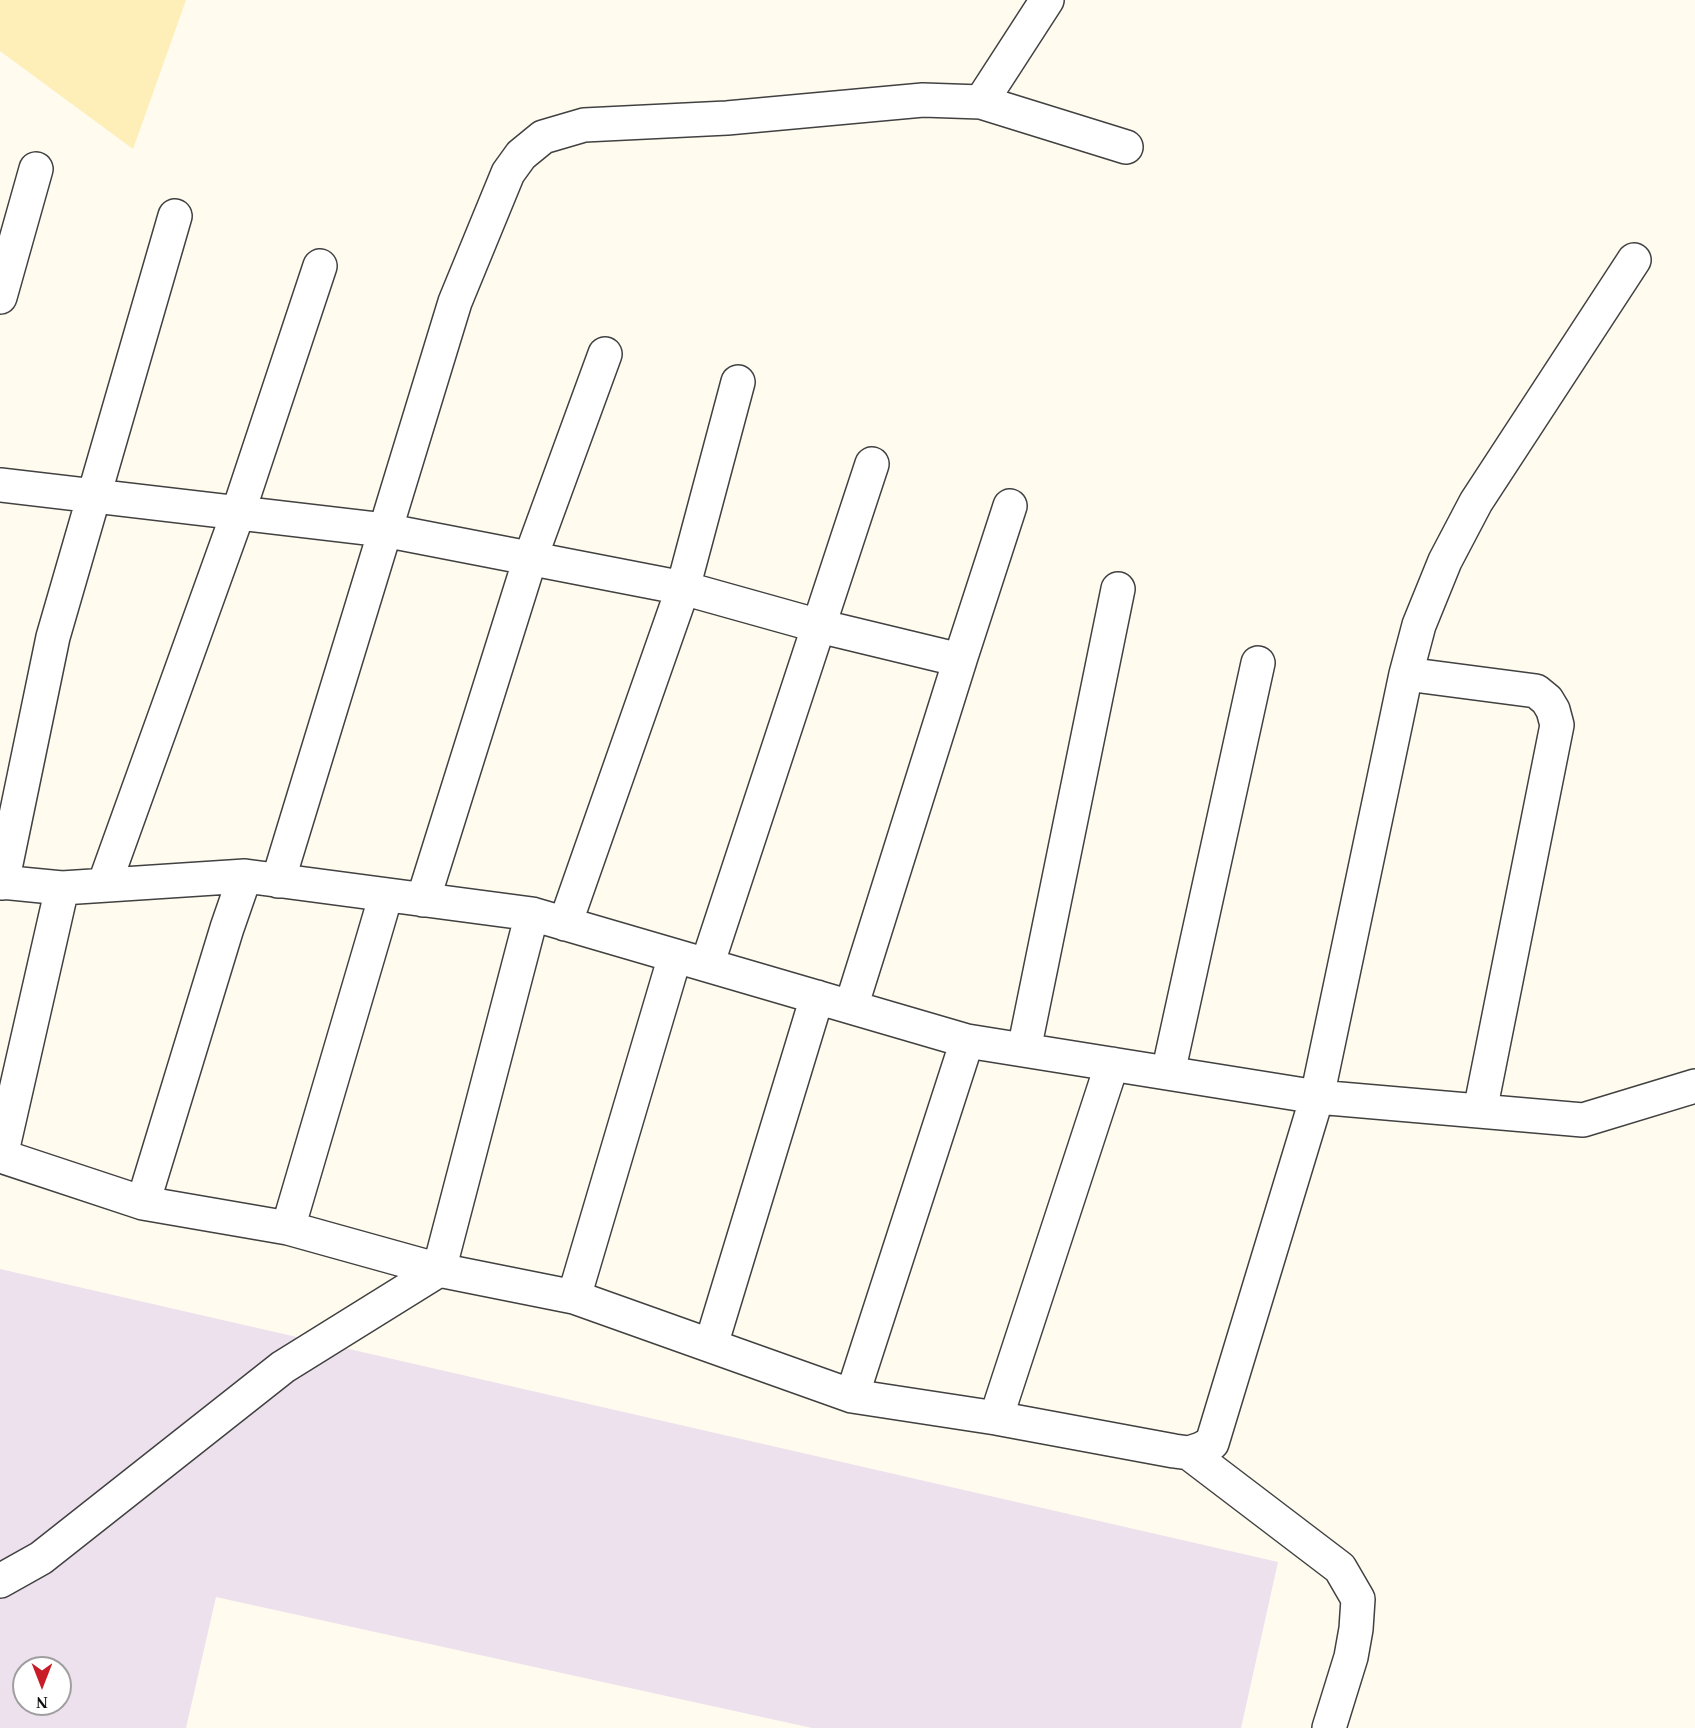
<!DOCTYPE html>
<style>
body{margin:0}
#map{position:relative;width:1695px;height:1728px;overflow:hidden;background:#fffbee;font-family:"Times New Roman",serif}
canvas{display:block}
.north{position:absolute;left:12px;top:1656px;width:60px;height:60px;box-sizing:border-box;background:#fff;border:2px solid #9f9f9f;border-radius:50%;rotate:180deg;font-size:16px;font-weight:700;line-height:24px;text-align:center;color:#0e0e0e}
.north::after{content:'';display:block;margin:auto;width:21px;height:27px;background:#c81c26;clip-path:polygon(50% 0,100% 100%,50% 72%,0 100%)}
</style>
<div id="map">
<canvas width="1695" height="1728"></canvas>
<div class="north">N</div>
</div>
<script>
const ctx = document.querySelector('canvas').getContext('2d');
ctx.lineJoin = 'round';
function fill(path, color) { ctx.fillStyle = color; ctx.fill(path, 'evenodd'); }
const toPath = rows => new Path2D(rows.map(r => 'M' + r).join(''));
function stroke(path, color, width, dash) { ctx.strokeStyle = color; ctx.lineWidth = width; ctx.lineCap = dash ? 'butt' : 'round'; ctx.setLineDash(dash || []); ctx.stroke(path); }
fill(toPath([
 [0,1269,1278,1562,1241,1728,812,1728,216,1597,186,1728,0,1728],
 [24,1668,60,1668,60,1704,24,1704]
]), '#ece1ed');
fill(toPath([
 [0,0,186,0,133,149,0,51]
]), '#feeeb7');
const minor = toPath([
 [981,102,1047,0],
 [0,297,36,169],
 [0,485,384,530,683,588,819,626,960,660,851,1007],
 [960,660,1010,506],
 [1406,674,1536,691,1547,700,1553,710,1557,725,1480,1111],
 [278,881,455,302,508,173,521,155,543,137,584,125,727,118,923,100,981,102,1126,147],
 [0,882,62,888,245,876,532,914,967,1041,1317,1097,1583,1120,1695,1086],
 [2,883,53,637,175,216],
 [104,885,238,513,320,266],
 [62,888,1,1156,143,1203,288,1228,439,1270,574,1297,852,1396,996,1418,1174,1451,1189,1453,1201,1449,1212,1443,1317,1097,1406,674,1419,625,1445,561,1476,502,1634,260],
 [423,900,530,559,605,354],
 [565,924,683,588,738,382],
 [707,965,872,464],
 [1024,1050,1118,589],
 [1168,1073,1258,663],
 [143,1203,227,928,245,876],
 [288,1228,386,895],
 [574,1297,675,956],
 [711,1345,817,997],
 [852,1396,967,1041],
 [996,1418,1112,1064],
 [1189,1453,1340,1568,1358,1599,1356,1629,1351,1657,1329,1728],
 [0,1581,41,1558,283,1367,439,1270,532,914]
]);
stroke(minor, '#414141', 36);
stroke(minor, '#fff', 33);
</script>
